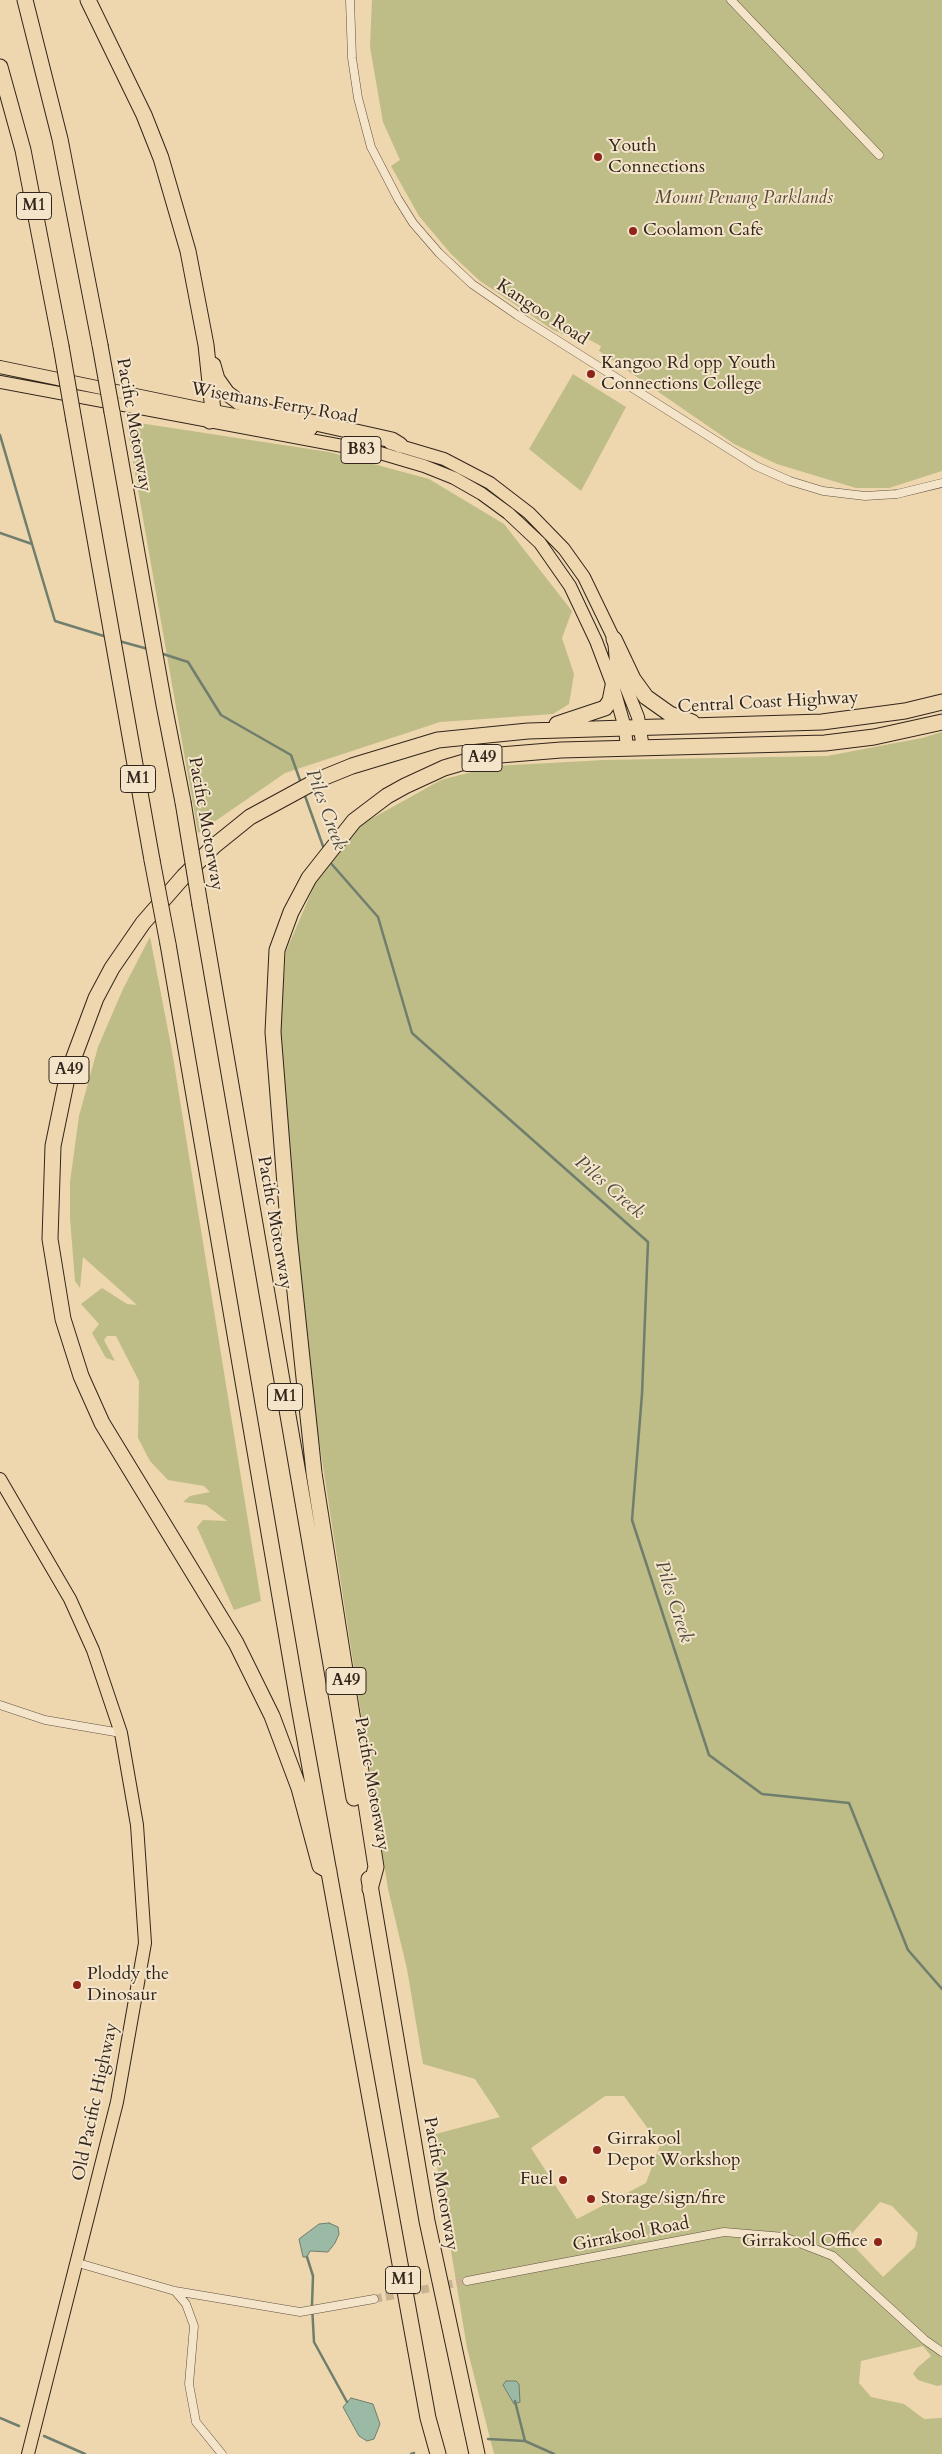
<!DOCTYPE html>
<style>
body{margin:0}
canvas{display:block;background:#eed6ae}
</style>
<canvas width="942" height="2454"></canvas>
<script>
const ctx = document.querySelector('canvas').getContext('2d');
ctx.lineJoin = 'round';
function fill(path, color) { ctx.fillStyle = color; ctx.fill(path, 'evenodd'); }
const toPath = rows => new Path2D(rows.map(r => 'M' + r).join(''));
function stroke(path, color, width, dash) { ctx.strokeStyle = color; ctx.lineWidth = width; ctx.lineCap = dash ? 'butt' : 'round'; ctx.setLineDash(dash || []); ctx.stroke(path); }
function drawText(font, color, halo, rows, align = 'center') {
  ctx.font = font + ' Cardo,serif'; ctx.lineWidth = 4; ctx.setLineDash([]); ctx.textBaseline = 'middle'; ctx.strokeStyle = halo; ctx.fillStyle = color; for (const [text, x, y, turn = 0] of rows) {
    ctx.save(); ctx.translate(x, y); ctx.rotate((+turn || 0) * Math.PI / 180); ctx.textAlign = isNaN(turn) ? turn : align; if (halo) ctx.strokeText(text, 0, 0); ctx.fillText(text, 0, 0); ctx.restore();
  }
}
fill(toPath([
 [372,0,942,0,942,471,889,488,856,488,777,464,734,444,599,351,601,346,586,338,567,336,553,330,480,281,451,254,419,216,391,166,400,160,383,122,370,47],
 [573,374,626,407,581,491,529,449],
 [126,421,329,452,429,479,504,524,572,611,562,638,574,674,569,704,553,714,440,722,285,773,198,833],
 [942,732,942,2385,937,2386,918,2380,913,2374,917,2368,931,2356,923,2346,861,2361,859,2383,871,2397,904,2404,924,2419,942,2418,942,2454,494,2454,467,2348,432,2135,500,2117,475,2079,423,2064,407,1969,388,1889,310,1382,279,1035,286,951,316,882,360,825,441,780,495,766,604,760,827,756,922,738],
 [605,2096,624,2096,660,2145,646,2183,577,2219,531,2148],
 [880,2202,892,2206,918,2233,915,2247,883,2277,847,2239],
 [150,937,172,1051,261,1601,234,1610,197,1527,203,1520,227,1521,206,1505,183,1502,190,1496,210,1492,204,1486,168,1480,150,1461,138,1438,139,1381,116,1336,107,1336,104,1340,115,1361,106,1358,92,1333,99,1324,81,1304,102,1288,127,1304,137,1305,83,1257,80,1288,75,1281,70,1218,70,1182,79,1116,98,1047,123,989]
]), '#bebc87');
const water = toPath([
 [329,2223,338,2227,339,2234,335,2243,328,2252,310,2251,307,2257,303,2257,299,2239,319,2224,329,2223],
 [506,2381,516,2381,519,2384,520,2402,514,2404,503,2385,506,2381],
 [351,2398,373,2404,380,2424,374,2439,367,2441,359,2436,343,2407,351,2398]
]);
fill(water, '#9abaa6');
stroke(water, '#707e6e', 1);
stroke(toPath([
 [0,435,32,544],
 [0,533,32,544,55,621,107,637],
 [119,641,148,649],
 [160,653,188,662,221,715,291,755,301,783],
 [304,793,324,849],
 [329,861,378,917,412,1033,648,1242,642,1394,632,1520,709,1755,762,1794,849,1803,908,1950,942,1989],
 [307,2257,313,2276,312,2305,314,2342,347,2402],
 [515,2401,525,2441],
 [0,2418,19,2426],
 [44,2436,85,2454],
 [488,2439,525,2441,554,2454],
 [411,2454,414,2453]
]), '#707e6e', 2.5);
stroke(toPath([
 [374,2299,467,2281]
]), '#c8b391', 8, [8, 4]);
const street = toPath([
 [350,0,352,58,358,98,371,147,398,199,413,223,439,253,472,284,517,315,756,466,790,481,823,491,865,496,897,494,942,483],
 [731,0,879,155],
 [0,1705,45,1720,121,1733],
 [78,2263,175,2291,300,2312,374,2299],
 [467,2281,724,2232,784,2237,833,2256,925,2340,942,2352],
 [175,2291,186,2304,194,2326,189,2384,196,2422,222,2454]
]);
const primary = toPath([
 [0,367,213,411,311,429],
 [0,382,380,453,424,466,454,478,482,494,508,513,540,543,570,586,596,641,613,686,625,728,627,749],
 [390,443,444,459,490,483,529,513,564,549,584,577,614,639,616,662,638,717,643,748],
 [0,1479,70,1599,93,1650,121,1733,137,1825,145,1943,117,2102,28,2454]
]);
const highway = toPath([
 [25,0,60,139,100,345],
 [88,0,144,115,161,158,188,251,206,345,213,411,210,421],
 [0,67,23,150,61,346],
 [213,365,217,379,227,393,239,402,271,413,392,440,400,445],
 [112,412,164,705,183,802],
 [74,421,152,860],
 [614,639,633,679,646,697,670,714,692,722],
 [557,724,605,708,610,701,613,686],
 [200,905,354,1798],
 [168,944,297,1696,428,2418,438,2454],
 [329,1871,320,1866,299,1788,272,1716,236,1643,102,1423,81,1376,63,1319,50,1239,53,1146,68,1073,96,998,112,968,143,923,184,876,214,846,250,817,320,779,352,766,438,740,528,731,822,722,905,711,942,702],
 [369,1879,427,2221,477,2454],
 [370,1889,376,1867,314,1473,289,1235,273,1032,277,950,291,912,309,878,354,821,387,796,405,786,444,768,471,760,500,755,561,750,825,743,874,737,942,722]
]);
stroke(street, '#615140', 9);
stroke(primary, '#32251b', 14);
stroke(highway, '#32251b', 17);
stroke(street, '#f4e4ca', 8);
stroke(primary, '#eed6ae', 12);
stroke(highway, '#eed6ae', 15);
const highwayBridge = toPath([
 [100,345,112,412],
 [61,346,74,421],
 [183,802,200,905],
 [152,860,168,944]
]);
stroke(highwayBridge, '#32251b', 17, []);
stroke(highwayBridge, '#eed6ae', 15);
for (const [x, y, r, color] of [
 [598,157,5,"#8f2418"],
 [633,231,5,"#8f2418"],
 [591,374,5,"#8f2418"],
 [77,1985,5,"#8f2418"],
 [597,2150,5,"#8f2418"],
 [563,2180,5,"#8f2418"],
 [591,2199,5,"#8f2418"],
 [878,2242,5,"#8f2418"]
]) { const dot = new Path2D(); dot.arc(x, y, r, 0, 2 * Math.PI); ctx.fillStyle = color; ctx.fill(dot); stroke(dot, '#f4e4ca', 2); }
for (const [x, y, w] of [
 [34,206,35],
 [361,450,40],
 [482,758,40],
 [138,779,35],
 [69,1070,40],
 [285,1397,35],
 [346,1681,40],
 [403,2280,35]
]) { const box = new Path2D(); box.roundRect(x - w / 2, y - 13.5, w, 27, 4); ctx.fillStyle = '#f4e4ca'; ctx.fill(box); stroke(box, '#32251b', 1); }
drawText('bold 16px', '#32251b', null, [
 ["M1",34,206],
 ["B83",361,450],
 ["A49",482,758],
 ["M1",138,779],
 ["A49",69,1070],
 ["M1",285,1397],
 ["A49",346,1681],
 ["M1",403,2280]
]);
drawText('18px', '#32251b', '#f4e4ca', [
 ["Youth",608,147],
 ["Connections",608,168],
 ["Coolamon Cafe",643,231],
 ["Kangoo Rd opp Youth",601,364],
 ["Connections College",601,385],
 ["Ploddy the",87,1975],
 ["Dinosaur",87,1996],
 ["Girrakool",607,2140],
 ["Depot Workshop",607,2161],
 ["Fuel",553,2180,"right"],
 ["Storage/sign/fire",601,2199],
 ["Girrakool Office",868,2242,"right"]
], 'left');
drawText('italic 18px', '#554b36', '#f4e4ca', [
 ["Mount Penang Parklands",744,199]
]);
drawText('18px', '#32251b', '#f4e4ca', [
 ["Kangoo Road",542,313,33],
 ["Wisemans Ferry Road",274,404,10],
 ["Pacific Motorway",133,425,80],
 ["Central Coast Highway",768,703,-3],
 ["Pacific Motorway",205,824,80],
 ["Pacific Motorway",274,1223,80],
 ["Pacific Motorway",371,1784,80],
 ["Old Pacific Highway",96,2102,-78],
 ["Pacific Motorway",440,2184,80],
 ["Girrakool Road",631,2235,-11]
]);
drawText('italic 19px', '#4c4a3e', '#f4e4ca', [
 ["Piles Creek",325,810,70],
 ["Piles Creek",609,1188,41],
 ["Piles Creek",673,1602,72]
]);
</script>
